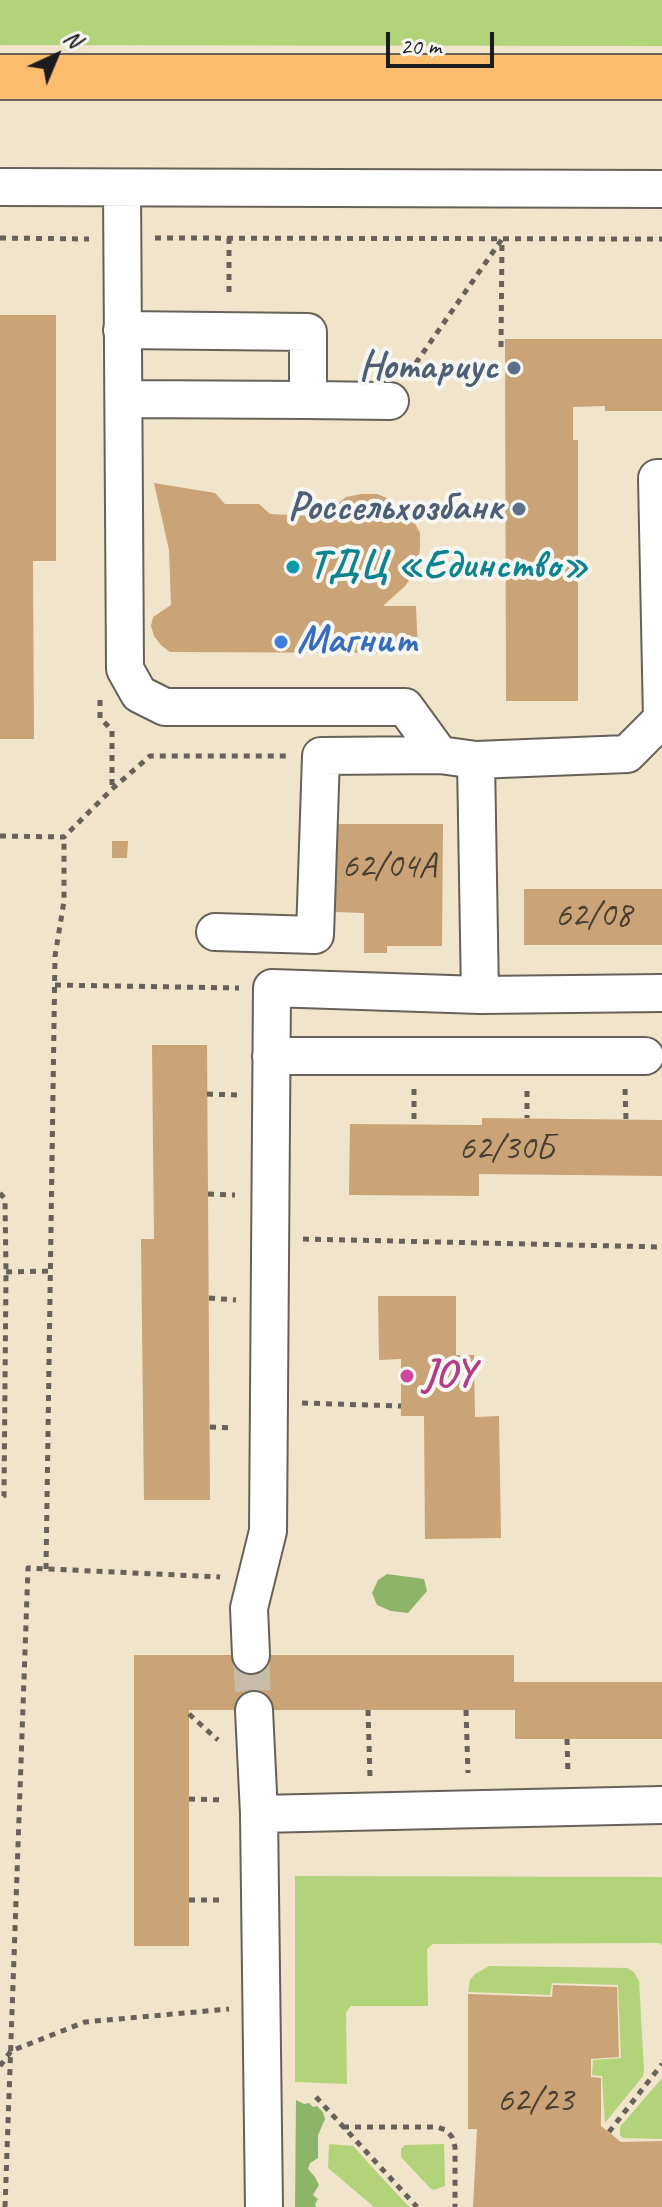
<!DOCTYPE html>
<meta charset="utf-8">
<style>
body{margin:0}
#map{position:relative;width:662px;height:2207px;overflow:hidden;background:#f0e4ca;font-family:Caveat,sans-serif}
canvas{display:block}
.north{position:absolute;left:16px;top:16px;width:80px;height:80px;-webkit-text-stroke:6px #f6f6f2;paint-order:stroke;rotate:44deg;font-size:22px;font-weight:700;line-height:32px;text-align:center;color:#1c1c1c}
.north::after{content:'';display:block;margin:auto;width:28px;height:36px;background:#1c1c1c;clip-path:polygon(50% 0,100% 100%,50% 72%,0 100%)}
.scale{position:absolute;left:386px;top:32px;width:108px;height:36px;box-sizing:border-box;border:4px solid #1c1c1c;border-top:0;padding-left:10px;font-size:24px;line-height:28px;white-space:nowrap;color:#1c1c1c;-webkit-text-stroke:6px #f6f6f2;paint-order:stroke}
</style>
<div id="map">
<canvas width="662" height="2207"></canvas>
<div class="north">N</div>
<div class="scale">20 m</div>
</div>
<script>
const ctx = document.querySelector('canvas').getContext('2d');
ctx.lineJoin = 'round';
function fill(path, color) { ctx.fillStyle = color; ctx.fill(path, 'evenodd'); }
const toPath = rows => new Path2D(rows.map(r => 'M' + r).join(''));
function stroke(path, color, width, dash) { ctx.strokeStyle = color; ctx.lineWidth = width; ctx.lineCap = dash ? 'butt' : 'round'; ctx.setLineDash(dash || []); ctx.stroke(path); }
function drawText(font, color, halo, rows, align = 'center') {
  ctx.font = font + ' Caveat,sans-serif'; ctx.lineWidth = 8; ctx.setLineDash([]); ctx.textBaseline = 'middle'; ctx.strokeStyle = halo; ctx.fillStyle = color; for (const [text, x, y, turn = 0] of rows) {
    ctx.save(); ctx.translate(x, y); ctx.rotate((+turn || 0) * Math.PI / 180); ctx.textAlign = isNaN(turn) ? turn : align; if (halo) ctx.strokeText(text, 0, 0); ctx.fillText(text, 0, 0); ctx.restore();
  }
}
fill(toPath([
 [0,0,662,0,662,46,0,45],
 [295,1876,662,1877,662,1945,659,1943,433,1944,427,1949,428,2006,351,2006,346,2012,347,2084,295,2082],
 [489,1966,627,1968,634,1972,639,1981,644,2070,643,2076,605,2123,602,2076,592,2075,593,2060,621,2058,618,1985,552,1983,550,1995,468,1992,470,1980,475,1974],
 [662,2078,662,2139,623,2138,620,2135,620,2127],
 [329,2144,353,2146,409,2207,374,2207,328,2168],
 [444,2144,445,2186,434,2190,430,2188,401,2157,401,2149,405,2145]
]), '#b2d37a');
fill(toPath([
 [387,1574,424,1579,427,1591,408,1613,391,1611,377,1605,372,1593,378,1580],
 [296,2100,304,2104,309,2103,313,2107,317,2106,323,2112,325,2119,318,2135,318,2158,310,2163,308,2169,315,2177,319,2185,313,2195,318,2199,315,2204,316,2207,295,2207]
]), '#8db56a');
fill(toPath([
 [0,315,56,315,56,561,33,561,34,739,0,739],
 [505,339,662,339,662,411,605,411,605,406,573,407,573,440,578,440,578,701,506,701],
 [154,483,215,493,225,504,259,504,270,514,312,516,322,507,333,508,346,497,361,494,377,494,392,500,413,520,420,533,420,547,419,560,414,574,405,586,383,606,416,606,418,653,170,652,161,645,154,636,151,626,153,617,171,605,169,550],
 [335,824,443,824,442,946,387,946,387,953,364,953,364,913,335,912],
 [112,841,128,841,127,858,112,858],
 [524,889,662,889,662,945,524,945],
 [152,1045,207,1045,210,1500,144,1500,141,1239,154,1239],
 [482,1118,662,1120,662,1176,479,1174,479,1196,349,1195,350,1124,482,1125],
 [378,1296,456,1296,456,1355,474,1355,475,1417,499,1416,501,1538,425,1539,424,1416,401,1416,401,1359,379,1360],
 [134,1655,514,1655,514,1682,662,1682,662,1739,515,1739,515,1710,189,1710,189,1946,134,1946],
 [553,1985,617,1987,619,2057,591,2059,591,2077,601,2078,601,2126,621,2142,662,2141,662,2207,473,2207,477,2129,468,2129,468,1994,552,1997]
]), '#caa376');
stroke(toPath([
 [251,1655,254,1710]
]), '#c6bca7', 36, [36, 18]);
const minor = toPath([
 [0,187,662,189],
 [122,188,125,669,139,694,165,707,405,707,440,755,476,760],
 [122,330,308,332,308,400,124,399],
 [308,400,390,401],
 [215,932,315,935,321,756,440,755],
 [480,995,476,760,627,754,662,719,657,478,662,478],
 [271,1056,645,1056],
 [251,1655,249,1608,268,1531,272,988,480,995,662,993],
 [254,1710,259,1814,264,2207],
 [259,1814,662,1805]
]);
const major = toPath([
 [0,77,662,77]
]);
stroke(minor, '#666259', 40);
stroke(major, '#666259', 48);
stroke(toPath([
 [0,238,89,239],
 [155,238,662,239],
 [229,238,229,297],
 [501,347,502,240],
 [409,373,502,239],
 [100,700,100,718,112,730,112,789],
 [0,836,64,837,112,789,150,756,286,756],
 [55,985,239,988],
 [414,1089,414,1124],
 [625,1089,626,1120],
 [527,1091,527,1118],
 [207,1094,238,1095],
 [0,1193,5,1199,6,1272,4,1496,0,1500],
 [208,1194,235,1195],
 [303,1239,662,1247],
 [6,1272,51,1271],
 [209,1298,236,1300],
 [302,1403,401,1406],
 [210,1427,233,1428],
 [46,1569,55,956,64,901,64,837],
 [368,1710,370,1777],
 [466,1710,468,1773],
 [189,1714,218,1740],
 [567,1739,568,1774],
 [189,1799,224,1800],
 [189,1900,224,1900],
 [0,2066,11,2051,85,2022,229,2009],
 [316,2097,417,2207],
 [343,2127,437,2127,446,2130,452,2137,455,2147,455,2207],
 [609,2132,662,2064],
 [5,2207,28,1568,220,1577]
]), '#666259', 5, [6, 6]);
stroke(minor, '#fff', 36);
stroke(major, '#fcbd6f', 44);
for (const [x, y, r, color] of [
 [514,368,8,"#5c6f8a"],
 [519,509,8,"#5c6f8a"],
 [293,567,8,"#0f9aa8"],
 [281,642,8,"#3f7fe0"],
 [407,1376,8,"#d1479c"]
]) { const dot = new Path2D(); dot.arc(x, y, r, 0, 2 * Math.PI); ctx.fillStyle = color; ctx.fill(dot); stroke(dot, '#f6f6f2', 3); }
drawText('36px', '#483e32', null, [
 ["62/04А",389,868],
 ["62/08",593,917],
 ["62/30Б",506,1150],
 ["62/23",535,2102]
]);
drawText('bold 40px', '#4e5e75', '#f6f6f2', [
 ["Нотариус",498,368],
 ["Россельхозбанк",503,509]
], 'right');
drawText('bold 40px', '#0d838f', '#f6f6f2', [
 ["ТДЦ «Единство»",309,567]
], 'left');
drawText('bold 40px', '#366cbe', '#f6f6f2', [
 ["Магнит",297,642]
], 'left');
drawText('bold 40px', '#b23c85', '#f6f6f2', [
 ["JOY",423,1376]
], 'left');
</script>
